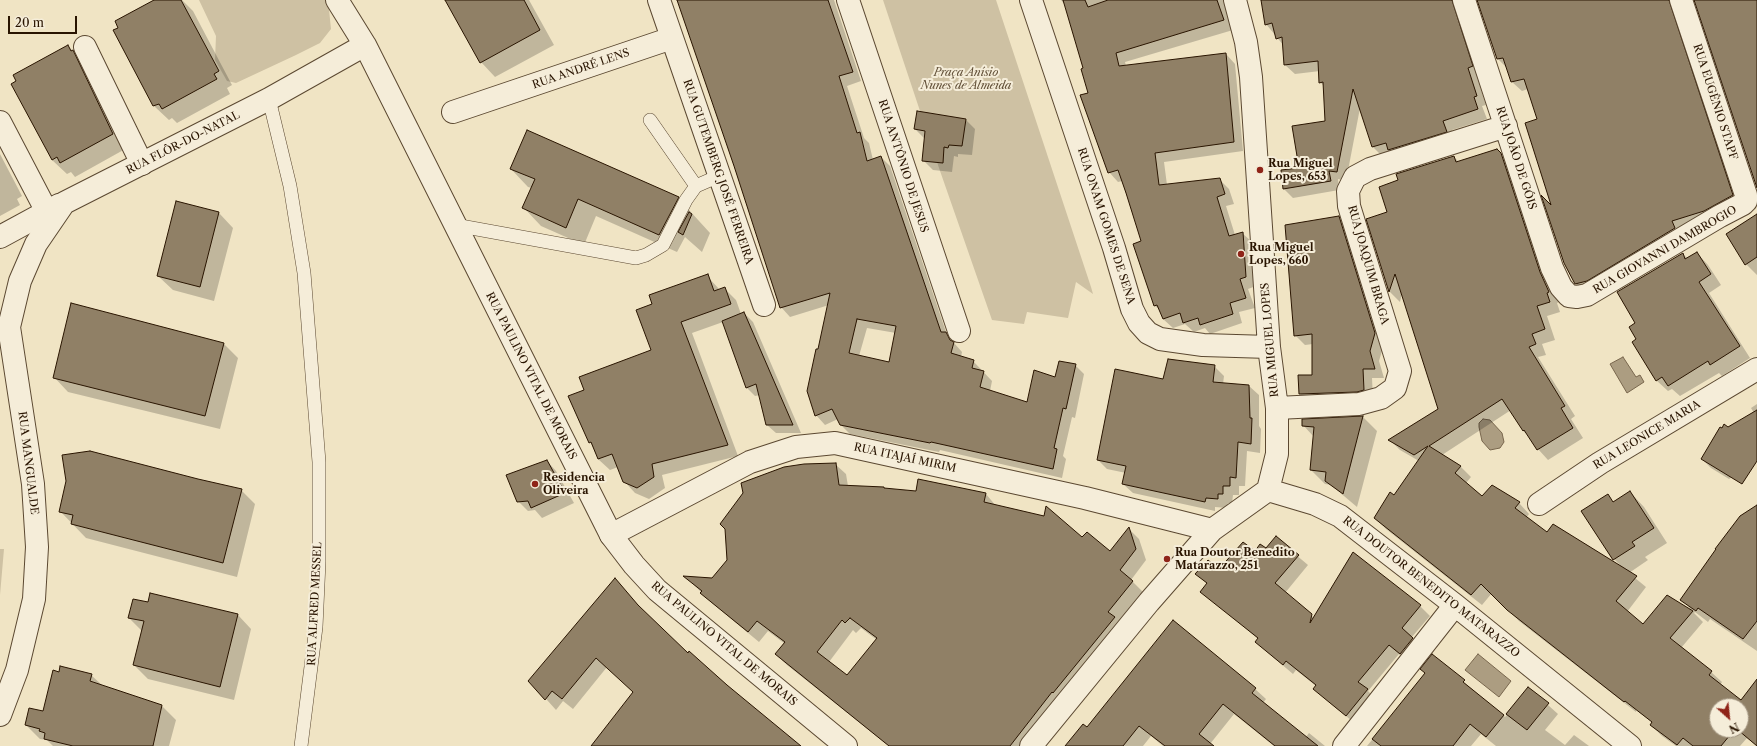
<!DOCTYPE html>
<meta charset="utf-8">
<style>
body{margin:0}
#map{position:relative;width:1757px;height:746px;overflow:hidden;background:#f0e4c4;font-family:"Libre Caslon Text",serif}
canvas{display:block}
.north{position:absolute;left:1709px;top:698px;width:40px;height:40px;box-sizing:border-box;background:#f5edd9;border:1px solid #a39682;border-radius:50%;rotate:153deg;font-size:11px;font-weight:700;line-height:16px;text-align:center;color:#291400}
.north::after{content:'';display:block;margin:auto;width:14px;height:18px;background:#8f2418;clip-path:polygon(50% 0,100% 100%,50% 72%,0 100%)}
.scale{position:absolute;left:8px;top:16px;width:69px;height:18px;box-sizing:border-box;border:2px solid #291400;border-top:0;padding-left:5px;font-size:12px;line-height:14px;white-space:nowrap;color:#291400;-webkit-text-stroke:3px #f5edd9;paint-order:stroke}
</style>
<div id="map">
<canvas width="1757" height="746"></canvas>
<div class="north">N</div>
<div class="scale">20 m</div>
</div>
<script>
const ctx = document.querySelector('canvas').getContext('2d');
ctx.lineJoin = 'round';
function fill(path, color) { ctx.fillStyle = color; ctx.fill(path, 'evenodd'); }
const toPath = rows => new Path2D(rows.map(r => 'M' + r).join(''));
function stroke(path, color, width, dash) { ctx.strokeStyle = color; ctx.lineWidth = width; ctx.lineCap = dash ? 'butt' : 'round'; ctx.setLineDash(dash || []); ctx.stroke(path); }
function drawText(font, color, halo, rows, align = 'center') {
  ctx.font = font + ' "Libre Caslon Text",serif'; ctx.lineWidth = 4; ctx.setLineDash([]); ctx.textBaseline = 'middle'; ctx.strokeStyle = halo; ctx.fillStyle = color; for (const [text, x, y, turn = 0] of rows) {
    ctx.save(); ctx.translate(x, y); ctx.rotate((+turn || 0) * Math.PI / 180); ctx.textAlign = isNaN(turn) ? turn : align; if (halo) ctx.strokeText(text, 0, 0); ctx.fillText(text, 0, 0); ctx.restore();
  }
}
fill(toPath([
 [199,0,328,0,331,29,320,43,296,55,236,83,227,81,215,60,216,36],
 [883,0,996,0,1091,287,1093,294,1076,282,1068,318,1027,312,1024,324,992,320,939,168],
 [0,549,4,549,0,595]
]), '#cec1a3');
const water = toPath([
 [1623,357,1636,377,1640,375,1644,382,1627,393,1610,364,1623,357],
 [1483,419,1490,420,1502,433,1504,442,1500,448,1490,450,1482,441,1479,427,1479,423,1483,419],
 [1478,654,1511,681,1499,697,1465,670,1478,654]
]);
fill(water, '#ac9d81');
stroke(water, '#78664d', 1);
fill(toPath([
 [155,0,182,0,193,11,232,85,227,88,230,94,177,123,172,118,169,120,154,106,114,31],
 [447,0,529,0,554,45,495,77,481,62],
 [679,0,834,0,861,81,847,86,864,138,869,143,873,160,881,157,890,166,947,335,962,352,961,357,973,361,992,381,990,391,1028,403,1056,378,1075,365,1084,374,1075,418,1072,417,1063,456,1066,459,1062,478,940,450,939,452,850,434,841,425,838,419,825,425,816,415,819,350,829,305,790,317,781,307,735,166],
 [867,328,896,333,890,363,859,356],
 [1061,0,1223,0,1233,30,1125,62,1126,66,1226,54,1235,64,1243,151,1164,162,1167,185,1219,179,1229,189,1234,204,1226,206,1235,235,1242,233,1252,242,1256,286,1248,289,1255,308,1239,312,1242,323,1210,334,1205,328,1194,332,1185,324,1173,328,1163,319,1161,311,1155,306,1134,244,1142,242,1122,181,1118,182,1109,172,1085,69,1065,5],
 [1279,0,1466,0,1481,76,1477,77,1486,105,1482,106,1487,119,1452,130,1455,141,1382,156,1373,147,1360,108,1346,181,1338,179,1339,190,1293,198,1284,189,1282,171,1300,169,1326,122,1324,86,1320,82,1320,71,1295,74,1285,65,1284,46,1266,24],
 [1478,0,1682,0,1742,205,1585,293,1576,284,1553,208,1539,119,1528,89,1522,91,1512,82,1507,68,1498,59],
 [68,46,82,60,127,148,75,177,71,172,67,174,52,160,13,85],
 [966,120,975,129,972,155,958,154,958,157,954,156,952,172,933,170,923,160,925,139,915,129],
 [1497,150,1512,165,1550,284,1559,302,1557,303,1560,312,1547,316,1555,340,1542,344,1546,355,1538,357,1575,416,1571,419,1583,438,1548,460,1538,449,1530,437,1523,431,1511,410,1442,455,1460,466,1471,477,1466,483,1483,497,1519,503,1529,514,1526,518,1547,534,1621,566,1614,559,1607,496,1614,503,1630,492,1644,507,1667,543,1645,557,1648,560,1629,573,1646,587,1627,612,1643,626,1667,596,1693,612,1682,599,1757,506,1757,651,1710,619,1708,622,1695,612,1694,613,1703,622,1681,648,1711,672,1722,682,1720,685,1741,701,1757,680,1757,746,1747,738,1740,746,1676,746,1662,736,1651,725,1653,723,1636,710,1636,712,1519,621,1492,593,1482,605,1386,529,1375,518,1394,496,1419,461,1400,450,1390,440,1439,409,1402,293,1400,302,1390,292,1367,220,1388,213,1454,157,1459,162],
 [1717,706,1741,706,1741,730,1717,730],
 [0,154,22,196,17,199,20,205,0,216],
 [511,169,678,198,710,233,702,252,685,237,677,252,596,216,584,245,541,226,524,208,532,188,528,187],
 [177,203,219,213,233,228,214,301,173,290,158,276],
 [1757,215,1757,275,1746,264],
 [1339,217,1348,227,1384,344,1379,361,1384,378,1372,378,1373,399,1310,404,1300,394,1313,376,1313,344,1305,345,1295,335],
 [1697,253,1708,265,1721,285,1709,293,1750,358,1722,376,1719,373,1680,396,1672,389,1668,391,1656,380,1637,339,1636,323,1683,254,1688,259],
 [707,276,720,290,724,288,736,300,741,314,744,313,753,322,801,433,776,433,767,425,760,395,755,396,747,388,723,322,692,333,738,456,662,475,665,488,649,499,635,493,624,481,618,467,610,470,598,459,570,397,585,391,652,351,653,304],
 [224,344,238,358,220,429,68,392,54,377],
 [1214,366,1224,376,1223,384,1249,386,1259,395,1259,426,1261,429,1260,453,1247,451,1245,486,1239,486,1239,495,1233,495,1232,503,1228,503,1227,508,1215,507,1215,511,1133,493,1123,484,1126,473,1107,469,1098,460,1164,380],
 [1757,404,1757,461,1729,479,1711,468,1702,459,1728,428,1754,413,1751,408],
 [1363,417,1377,431,1357,507,1331,485,1325,484,1311,470,1314,437,1303,425,1303,420],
 [547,461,556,471,574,503,542,518,535,510,528,511,518,501],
 [835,464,846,474,848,486,884,488,886,489,916,492,986,494,996,506,1082,539,1110,553,1129,529,1139,539,1146,560,1131,580,1143,592,1028,746,889,746,787,665,776,654,785,644,768,631,759,642,712,603,686,577,713,579],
 [861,628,877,640,848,677,829,662,853,630,856,633],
 [198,480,241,490,255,504,237,577,86,538,60,511],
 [1276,538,1308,565,1285,593,1314,618,1353,554,1420,606,1430,616,1411,638,1422,649,1411,663,1399,654,1368,691,1377,700,1357,725,1325,699,1315,689,1316,686,1296,670,1293,674,1266,651,1256,642,1258,639,1202,591,1207,584,1197,574,1220,571,1255,552,1266,550],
 [615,579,647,615,688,654,800,746,595,746,634,692,607,667,573,709,563,701,556,710,530,681],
 [149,604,238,615,251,629,234,700,148,679,134,665,142,631,129,618],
 [1432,655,1505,717,1529,688,1558,714,1545,730,1565,745,1574,735,1589,746,1496,746,1481,734,1471,746,1367,746,1426,674],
 [60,673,91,675,103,686,162,706,176,720,169,746,53,746,47,740,40,739,26,725,43,712],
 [1255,689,1266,699,1263,703,1306,737,1309,733,1325,746,1274,746,1234,714,1210,744,1212,746,1163,746,1151,736,1143,746,1070,746,1087,729]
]), '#0003');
const building = toPath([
 [154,0,181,0,219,71,214,74,217,79,162,109,159,104,153,106,113,30,118,28,115,21,154,0],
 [445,0,524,0,540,30,480,63,445,0],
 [677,0,828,0,853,72,839,76,857,133,860,132,867,161,881,156,941,332,946,332,950,340,954,342,951,353,974,360,972,368,984,371,980,387,1027,402,1034,370,1055,377,1059,361,1076,364,1066,409,1063,408,1054,448,1057,449,1053,469,931,442,930,443,840,425,832,409,815,416,807,391,816,349,818,349,830,293,780,308,734,166,677,0],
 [857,319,896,326,889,362,849,353,857,319],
 [1063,0,1085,0,1088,7,1108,0,1217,0,1224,20,1116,53,1119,66,1226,53,1234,142,1155,153,1159,185,1220,178,1225,194,1217,197,1229,236,1243,232,1246,277,1240,279,1246,298,1230,303,1233,314,1200,325,1198,318,1183,323,1180,313,1163,319,1157,305,1154,306,1133,244,1141,241,1126,193,1118,170,1108,173,1080,95,1088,93,1081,69,1083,68,1063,0],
 [1261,0,1452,0,1473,66,1468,68,1477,96,1474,97,1478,109,1443,121,1447,132,1388,150,1386,143,1372,147,1353,89,1337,172,1329,171,1331,181,1283,189,1281,170,1299,168,1292,126,1325,121,1323,82,1319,83,1318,61,1284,65,1282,37,1276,39,1272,23,1265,25,1261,0],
 [1477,0,1669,0,1733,195,1704,211,1672,221,1675,228,1587,281,1575,284,1564,263,1541,195,1551,205,1525,123,1537,119,1524,79,1511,82,1503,58,1497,59,1477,0],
 [1694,0,1757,0,1757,188,1694,0],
 [68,45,71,51,73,50,113,134,60,163,57,157,52,160,11,84,16,81,13,75,68,45],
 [917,111,966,119,962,146,949,145,948,148,944,147,943,163,922,161,925,131,914,129,917,111],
 [527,130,679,197,659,235,578,199,566,228,522,208,535,179,510,169,527,130],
 [1497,149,1501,153,1540,272,1549,292,1547,293,1550,302,1537,306,1545,329,1532,334,1536,344,1529,347,1565,406,1561,408,1573,428,1537,450,1524,430,1523,431,1502,399,1429,446,1461,466,1455,473,1482,496,1492,485,1520,502,1515,508,1547,532,1553,524,1637,576,1616,601,1643,624,1667,595,1693,611,1670,638,1712,671,1709,675,1741,700,1757,679,1757,746,1738,730,1741,730,1741,706,1717,706,1717,730,1734,730,1721,746,1693,746,1683,738,1677,745,1650,725,1652,722,1625,701,1624,702,1507,610,1481,584,1471,595,1374,518,1390,492,1394,495,1428,446,1414,455,1388,440,1438,409,1395,274,1389,292,1366,219,1387,212,1379,187,1398,180,1396,174,1454,156,1456,162,1497,149],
 [176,201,219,212,200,287,157,276,176,201],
 [689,212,692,214,683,235,678,232,689,212],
 [1757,214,1757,257,1745,265,1726,234,1757,214],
 [1339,216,1375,333,1370,351,1375,369,1363,369,1364,390,1357,392,1299,394,1298,375,1312,375,1312,334,1294,336,1285,225,1339,216],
 [1697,252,1711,274,1699,282,1740,346,1710,365,1708,361,1668,386,1662,377,1656,381,1632,342,1636,339,1629,327,1635,323,1617,292,1683,253,1685,259,1697,252],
 [708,274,714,291,725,287,731,304,681,322,728,445,652,464,654,477,637,488,623,482,612,454,598,459,591,442,589,443,568,396,584,390,579,377,651,350,636,310,652,304,649,295,708,274],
 [71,303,224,343,205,416,53,378,71,303],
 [744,312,754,335,793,425,766,425,756,384,746,388,722,321,744,312],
 [1168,359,1215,365,1213,382,1249,385,1250,418,1252,418,1251,444,1238,442,1236,478,1230,477,1230,486,1223,486,1223,494,1218,494,1218,499,1206,498,1205,502,1122,484,1126,466,1097,460,1115,369,1163,379,1168,359],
 [1757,410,1757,461,1742,484,1701,459,1720,427,1722,428,1724,424,1728,427,1757,410],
 [1363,416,1343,494,1325,481,1326,472,1310,470,1314,427,1302,426,1302,419,1363,416],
 [90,451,198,479,242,489,223,563,71,524,73,515,59,512,66,481,62,455,90,451],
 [547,460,565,493,531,508,528,501,517,502,506,475,547,460],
 [836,463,839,485,884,487,884,488,916,491,918,479,986,493,984,502,1044,516,1046,506,1082,537,1087,532,1110,551,1129,527,1136,549,1120,570,1133,581,1108,612,1115,617,1053,693,1052,692,1010,746,889,746,775,654,785,642,757,621,748,632,700,593,702,591,683,576,712,578,727,560,725,529,720,524,743,493,741,483,784,467,804,464,836,463],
 [850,618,877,638,847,675,817,652,842,620,845,623,850,618],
 [1630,491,1654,528,1632,542,1635,546,1613,560,1581,511,1608,494,1613,502,1630,491],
 [1757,505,1757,621,1743,639,1698,608,1696,611,1680,600,1716,549,1715,549,1740,516,1757,505],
 [1276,536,1299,555,1275,583,1312,614,1310,623,1353,552,1421,605,1402,628,1413,638,1400,654,1389,645,1358,682,1368,689,1346,716,1313,689,1316,685,1286,661,1283,665,1266,651,1255,642,1258,638,1200,592,1207,583,1195,574,1208,560,1219,569,1243,542,1255,551,1260,544,1266,548,1276,536],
 [615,578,638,605,688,653,689,651,727,685,801,746,591,746,633,692,596,658,562,699,552,691,545,700,528,681,615,578],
 [150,593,238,614,220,687,133,665,144,621,128,618,133,599,148,602,150,593],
 [1173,620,1256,688,1252,693,1318,746,1275,746,1223,704,1199,734,1214,746,1165,746,1139,726,1123,746,1065,746,1083,724,1087,727,1173,620],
 [1432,654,1465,680,1463,682,1504,715,1486,737,1470,724,1453,746,1381,746,1372,739,1425,673,1420,669,1432,654],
 [60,666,92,674,90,681,162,705,153,746,73,746,44,739,45,733,39,731,40,729,25,725,29,708,43,711,53,670,59,672,60,666],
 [1528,687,1549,703,1527,730,1506,714,1528,687]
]);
fill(building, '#908066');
stroke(building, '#291400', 1);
const service = toPath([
 [269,99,290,186,304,273,319,462,319,562,316,627,301,746],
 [650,120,696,186],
 [455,225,636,258,646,255,663,245,686,200,696,186,719,176]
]);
const minor = toPath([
 [659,0,764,305],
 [848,0,959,331],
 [1031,0,1114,248,1132,309,1139,323,1148,333,1160,339,1203,345,1269,347],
 [1235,0,1246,42,1251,77,1269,347,1277,408,1277,454,1268,490],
 [1464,0,1552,268,1561,287,1569,296,1577,297,1587,295,1720,216,1743,204,1746,201,1746,195,1681,0],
 [85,47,142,164],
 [453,112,672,38],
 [0,122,47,212],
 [0,237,59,205],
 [1277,408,1359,404,1381,398,1395,388,1400,371,1349,206,1348,191,1355,177,1370,169,1506,126],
 [1268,490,1315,504,1340,516,1455,605,1630,746],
 [1539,504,1600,463,1757,369],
 [611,535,750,462,796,447,835,443,1085,498,1212,530],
 [1031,746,1149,602,1212,530,1268,490],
 [1344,746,1455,605]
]);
const tertiary = toPath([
 [337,0,365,45,611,535,634,565,657,590,846,746],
 [0,715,17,670,34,599,37,547,33,484,9,327,20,281,36,244,64,203,269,99,365,45]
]);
stroke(service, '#5b4831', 14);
stroke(minor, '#5b4831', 24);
stroke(tertiary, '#5b4831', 24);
stroke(service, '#f5edd9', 13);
stroke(minor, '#f5edd9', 22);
stroke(tertiary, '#f5edd9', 22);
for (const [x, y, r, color] of [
 [1260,170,4,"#8f2418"],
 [1241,254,4,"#8f2418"],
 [535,484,4,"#8f2418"],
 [1167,559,4,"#8f2418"]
]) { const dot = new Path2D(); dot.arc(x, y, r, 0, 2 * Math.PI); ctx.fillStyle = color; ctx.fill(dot); stroke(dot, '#f5edd9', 1.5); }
drawText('11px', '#291400', '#f5edd9', [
 ["RUA ANDRÉ LENS",581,69,-19],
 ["RUA EUGÊNIO STAPF",1715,102,72],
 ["RUA FLÔR-DO-NATAL",183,143,-27],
 ["RUA JOÃO DE GÓIS",1516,158,72],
 ["RUA ANTÔNIO DE JESUS",903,166,72],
 ["RUA GUTEMBERG JOSÉ FERREIRA",718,172,71],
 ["RUA ONAM GOMES DE SENA",1106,226,72],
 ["RUA GIOVANNI DAMBROGIO",1665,250,-30],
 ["RUA JOAQUIM BRAGA",1368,265,74],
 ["RUA MIGUEL LOPES",1270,340,-95],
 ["RUA PAULINO VITAL DE MORAIS",531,376,63],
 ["RUA LEONICE MARIA",1647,435,-31],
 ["RUA ITAJAÍ MIRIM",905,458,12],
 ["RUA MANGUALDE",28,463,83],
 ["RUA DOUTOR BENEDITO MATARAZZO",1431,587,38],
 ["RUA ALFRED MESSEL",315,604,-87],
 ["RUA PAULINO VITAL DE MORAIS",724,644,40]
]);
drawText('italic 11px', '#635139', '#f5edd9', [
 ["Praça Anísio",966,73],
 ["Nunes de Almeida",966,86]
]);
drawText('bold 11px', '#291400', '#f5edd9', [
 ["Rua Miguel",1268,164],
 ["Lopes, 653",1268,177],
 ["Rua Miguel",1249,248],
 ["Lopes, 660",1249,261],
 ["Residencia",543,478],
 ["Oliveira",543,491],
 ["Rua Doutor Benedito",1175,553],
 ["Matarazzo, 251",1175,566]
], 'left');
</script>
